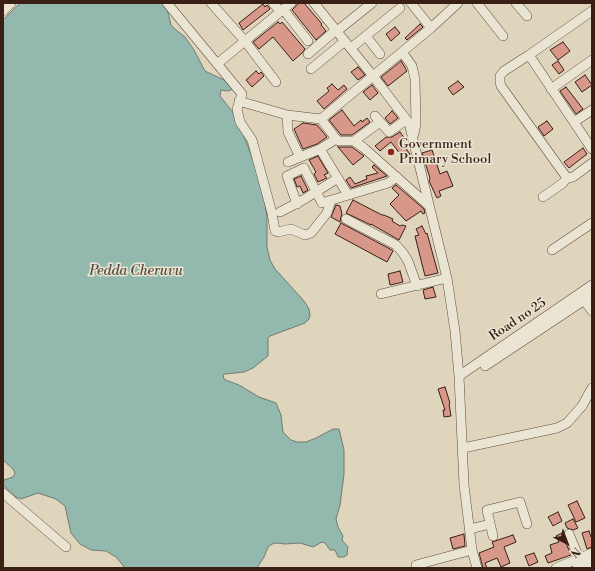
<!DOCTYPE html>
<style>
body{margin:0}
#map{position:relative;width:595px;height:571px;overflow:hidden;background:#dfd5bc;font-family:"Libre Bodoni",serif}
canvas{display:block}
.frame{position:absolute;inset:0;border:4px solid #3a1f14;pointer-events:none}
.north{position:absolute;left:547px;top:523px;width:40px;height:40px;-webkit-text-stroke:3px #eae4d3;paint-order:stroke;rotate:138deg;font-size:11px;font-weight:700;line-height:16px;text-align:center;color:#3a1f14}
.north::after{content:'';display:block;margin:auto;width:14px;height:18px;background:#3a1f14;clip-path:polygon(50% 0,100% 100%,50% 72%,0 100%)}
</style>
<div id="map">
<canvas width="595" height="571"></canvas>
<div class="frame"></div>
<div class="north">N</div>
</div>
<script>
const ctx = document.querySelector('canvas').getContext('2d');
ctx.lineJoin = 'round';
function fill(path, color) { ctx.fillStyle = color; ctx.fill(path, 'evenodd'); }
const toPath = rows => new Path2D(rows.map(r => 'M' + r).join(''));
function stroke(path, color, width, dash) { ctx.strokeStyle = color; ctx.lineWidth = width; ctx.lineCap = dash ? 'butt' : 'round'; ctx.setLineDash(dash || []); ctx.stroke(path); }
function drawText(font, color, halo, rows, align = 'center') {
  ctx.font = font + ' "Libre Bodoni",serif'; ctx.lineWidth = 3; ctx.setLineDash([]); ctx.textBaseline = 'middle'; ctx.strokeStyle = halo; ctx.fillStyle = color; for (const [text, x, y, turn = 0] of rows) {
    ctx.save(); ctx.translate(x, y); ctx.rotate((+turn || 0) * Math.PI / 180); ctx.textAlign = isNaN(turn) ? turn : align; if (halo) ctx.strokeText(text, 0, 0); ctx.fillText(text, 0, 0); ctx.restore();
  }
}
const water = toPath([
 [20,3,163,3,167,9,171,25,176,30,185,37,194,50,205,71,228,82,232,87,231,90,228,91,221,90,220,96,232,111,240,126,251,154,261,186,265,204,267,217,267,247,270,260,275,269,304,301,309,309,310,315,309,319,305,323,270,336,268,338,268,356,253,368,244,372,225,374,223,375,224,379,228,381,239,385,259,397,276,403,281,415,283,432,291,440,297,442,306,442,316,438,333,429,339,429,344,450,344,474,340,505,336,519,338,527,343,536,342,540,348,547,347,555,344,557,338,557,335,550,330,550,325,543,322,542,313,547,300,543,285,544,276,543,272,544,268,547,264,557,257,568,125,568,116,557,106,551,91,550,80,544,71,533,65,506,56,499,38,493,21,499,16,497,3,485,4,480,13,477,15,473,13,469,3,460,3,20,20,3]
]);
fill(water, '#93b9ae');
stroke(water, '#6f7b70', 1);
const building = toPath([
 [299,3,304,3,322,24,321,25,326,31,316,40,292,10,299,3],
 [263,4,265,7,267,5,270,9,243,30,239,23,263,4],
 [278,22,280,24,282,22,305,49,302,53,293,61,273,37,259,49,253,42,278,22],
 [420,24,423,27,407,40,405,38,420,24],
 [395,27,400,33,391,41,386,34,395,27],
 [563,42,570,51,558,60,550,50,563,42],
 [401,61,407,71,388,86,381,77,401,61],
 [558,61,564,70,559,74,552,65,558,61],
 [358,67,365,75,358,80,351,72,358,67],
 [256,71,259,74,261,72,264,76,252,87,246,80,256,71],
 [585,75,592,85,582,92,575,82,585,75],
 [458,81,464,87,453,95,448,88,458,81],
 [332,84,338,90,344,85,347,89,324,109,317,101,329,91,327,88,332,84],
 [372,85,378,93,370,100,363,92,372,85],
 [566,87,583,109,576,114,560,91,566,87],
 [342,110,354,126,361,120,362,122,367,118,370,122,352,135,341,135,329,120,342,110],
 [392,111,398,118,390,124,385,118,392,111],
 [547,121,553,129,544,136,538,127,547,121],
 [303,123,317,125,327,137,317,144,303,149,294,129,303,123],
 [400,132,405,139,401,142,410,154,404,159,391,142,380,151,375,146,386,137,392,137,400,132],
 [338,147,352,147,364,156,353,165,338,147],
 [583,148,587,154,569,168,564,162,583,148],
 [432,150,440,174,447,171,453,186,439,191,441,196,437,198,429,181,430,178,422,153,432,150],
 [318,156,328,173,324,175,327,178,318,182,314,174,316,172,309,160,318,156],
 [374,165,387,176,351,188,346,180,350,177,355,184,367,179,366,176,378,173,372,167,374,165],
 [301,176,308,190,303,193,300,186,297,187,294,179,301,176],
 [396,185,424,209,425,213,423,214,421,211,406,221,390,204,399,195,392,188,396,185],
 [353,200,382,215,384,215,393,219,392,221,400,226,402,225,406,226,399,240,371,224,371,225,346,213,353,200],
 [336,205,340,206,342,214,341,217,340,222,331,217,336,205],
 [341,223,392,250,393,251,387,262,335,234,341,223],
 [422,226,426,234,427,233,438,273,425,276,415,236,419,235,416,229,422,226],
 [400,271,403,282,390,285,388,274,400,271],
 [433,287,436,297,425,299,423,290,433,287],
 [445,387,450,403,449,404,451,416,444,417,443,410,445,410,438,389,445,387],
 [577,501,585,518,576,522,568,505,577,501],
 [558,512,562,521,553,526,548,517,558,512],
 [573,519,578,528,573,530,567,528,565,523,573,519],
 [589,531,591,537,592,536,592,547,587,549,582,533,589,531],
 [564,532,563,536,571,555,548,563,545,556,552,553,550,545,559,542,556,536,564,532],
 [464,534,465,546,453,549,450,538,464,534],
 [513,535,516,542,504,547,510,563,501,567,497,558,485,563,487,568,483,568,479,553,494,547,492,542,513,535],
 [534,553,538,562,529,566,525,556,534,553]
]);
fill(building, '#d7988a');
stroke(building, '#3a1f14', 1);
const minor = toPath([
 [167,3,242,94,237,109,240,122,252,140,272,213,275,231,278,232,291,229,305,235,311,233,327,213,331,200],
 [211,3,245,41,276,82],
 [273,3,281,12],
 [314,3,373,76,409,123,447,278,455,331,459,376,464,485,472,550,477,568],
 [411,3,431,28],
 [477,3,503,36],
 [516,3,527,16],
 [283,9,308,41],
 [3,11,11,3],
 [592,11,529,55,592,149],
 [337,31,372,3],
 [366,36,380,54],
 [351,48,400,8],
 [402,52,412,66,415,79,416,123,414,134],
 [308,54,336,30],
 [529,55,504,71,500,76,500,82,501,86,567,178,573,177,592,163],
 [217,64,291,3],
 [311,69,345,41],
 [551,89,592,60],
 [239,101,287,115,321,119,336,139,339,141,354,141,364,148,428,205],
 [287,115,288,132,300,157],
 [375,116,389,132,406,120],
 [321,119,431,28,458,3],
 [574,122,592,110],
 [354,141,380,122],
 [320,149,348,195],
 [288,162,320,149,336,139],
 [543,197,563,183,567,178],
 [297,204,287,176,304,168,322,203,388,183,397,177],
 [280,212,303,200,338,178],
 [346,219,396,245,403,253,408,261,417,286],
 [552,250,592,223],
 [381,294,447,278],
 [584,300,592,311],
 [485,366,592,295],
 [459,376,592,285],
 [463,448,557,428,567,423,582,406,592,388],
 [3,493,66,547],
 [470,529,490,524],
 [569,534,579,558],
 [493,536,487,510,520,502,527,524],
 [417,568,416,565,472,550],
 [556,568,592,553],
 [577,568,592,562]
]);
stroke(minor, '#634c3e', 10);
stroke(minor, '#eae4d3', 9);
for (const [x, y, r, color] of [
 [391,152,4,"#8f2418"]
]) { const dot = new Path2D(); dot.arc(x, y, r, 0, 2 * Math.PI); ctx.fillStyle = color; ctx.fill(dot); stroke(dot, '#eae4d3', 1.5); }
drawText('13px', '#3a1f14', '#eae4d3', [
 ["Government",399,145],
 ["Primary School",399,160]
], 'left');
drawText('13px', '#3a1f14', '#eae4d3', [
 ["Road no 25",518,320,-34]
]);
drawText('italic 14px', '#554d42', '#eae4d3', [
 ["Pedda Cheruvu",136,272]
]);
</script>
